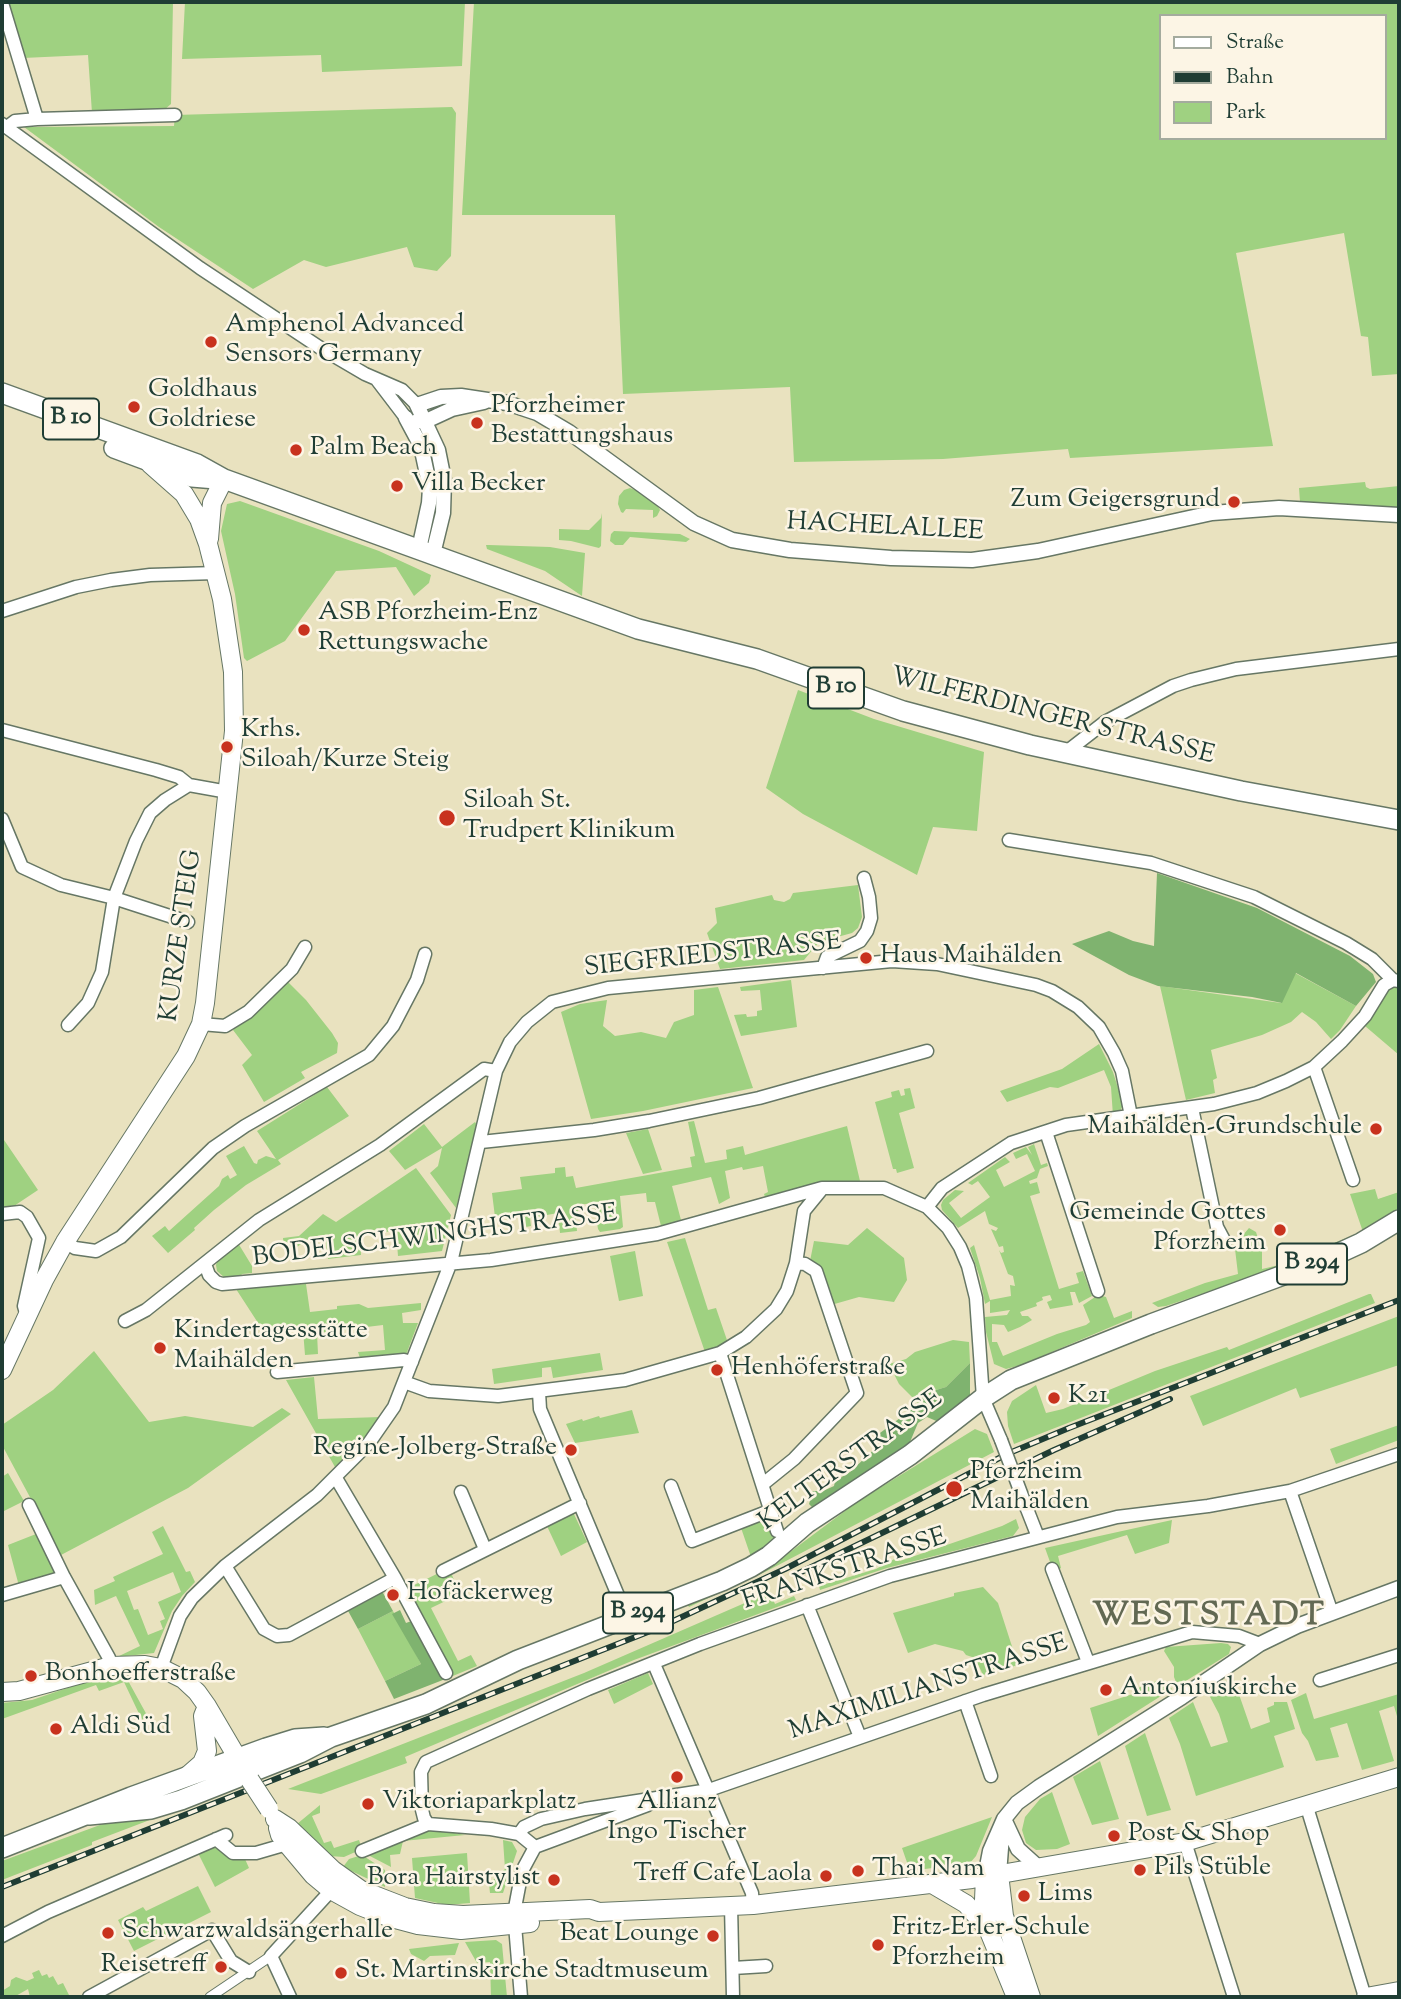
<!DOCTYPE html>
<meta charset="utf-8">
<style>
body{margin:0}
#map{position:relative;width:1401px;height:1999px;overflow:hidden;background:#e9e2bf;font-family:"Sorts Mill Goudy",serif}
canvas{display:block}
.frame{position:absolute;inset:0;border:4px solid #1f3d34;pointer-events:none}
.legend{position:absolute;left:1159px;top:14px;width:228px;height:126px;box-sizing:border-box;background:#fcf5e5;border:2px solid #a4ab9e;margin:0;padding:9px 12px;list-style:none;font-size:21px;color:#1f3d34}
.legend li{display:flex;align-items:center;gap:14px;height:35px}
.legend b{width:35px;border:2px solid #a4ab9e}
</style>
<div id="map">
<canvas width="1401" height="1999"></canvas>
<div class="frame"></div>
<ul class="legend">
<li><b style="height:9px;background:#fff"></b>Straße</li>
<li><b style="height:9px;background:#1f3d34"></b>Bahn</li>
<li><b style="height:19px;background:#9fd181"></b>Park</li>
</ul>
</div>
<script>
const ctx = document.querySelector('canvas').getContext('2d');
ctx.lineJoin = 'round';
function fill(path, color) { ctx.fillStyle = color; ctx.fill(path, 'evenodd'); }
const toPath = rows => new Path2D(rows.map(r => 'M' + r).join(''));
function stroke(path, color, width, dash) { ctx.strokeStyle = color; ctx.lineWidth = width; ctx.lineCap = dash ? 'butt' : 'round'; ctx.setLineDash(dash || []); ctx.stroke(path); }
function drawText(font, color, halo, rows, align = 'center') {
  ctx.font = font + ' "Sorts Mill Goudy",serif'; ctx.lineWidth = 5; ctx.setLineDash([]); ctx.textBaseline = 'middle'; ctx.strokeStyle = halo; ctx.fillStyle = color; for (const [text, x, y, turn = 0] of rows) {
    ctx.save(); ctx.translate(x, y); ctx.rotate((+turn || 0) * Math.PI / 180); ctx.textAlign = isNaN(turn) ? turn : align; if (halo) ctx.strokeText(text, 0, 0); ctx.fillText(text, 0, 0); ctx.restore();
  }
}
fill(toPath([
 [8,2,173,2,171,104,164,110,92,113,88,55,23,58],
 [185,2,465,2,462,66,322,72,321,55,182,59],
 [474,2,1399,2,1399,374,1372,376,1368,337,1361,336,1344,233,1236,253,1273,446,1070,458,1068,449,943,459,794,462,790,387,623,394,615,215,462,215],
 [1161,16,1385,16,1385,138,1161,138],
 [452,107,456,113,451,256,437,271,414,267,407,247,326,267,304,260,253,289,159,227,24,127,174,126,175,115],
 [1365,482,1366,487,1370,489,1399,486,1399,510,1300,502,1299,488],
 [630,488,638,491,657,505,660,510,657,516,653,518,653,510,626,509,623,513,621,512,618,504,619,496,624,490],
 [240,501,379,551,431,575,429,583,414,596,396,567,336,571,285,641,247,661,244,658,235,594,221,531,227,504],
 [602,513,601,546,599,548,571,541,559,540,559,529,589,530,601,518],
 [614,531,680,534,690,539,686,542,630,537,623,545,615,545,610,541,611,534],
 [489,545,550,547,585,553,582,596,545,571,487,549,486,545],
 [798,690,874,719,984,752,977,831,933,827,917,875,803,814,766,788],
 [858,885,862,917,858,928,852,933,819,942,804,960,720,969,707,933,717,923,715,908,772,895,774,900,784,902,790,899,793,893],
 [1295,973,1356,1006,1340,1030,1331,1039,1316,1022,1302,1012,1291,1022,1262,1035,1211,1050,1217,1078,1213,1080,1215,1093,1186,1100,1160,986,1281,1003],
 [791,980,797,1027,741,1036,734,1015,746,1014,747,1017,757,1016,757,1011,762,1010,760,990,741,991,740,987],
 [288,982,306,1000,332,1033,338,1043,337,1053,301,1072,305,1078,264,1102,242,1065,252,1055,233,1030],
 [718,987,753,1088,643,1111,591,1119,561,1012,580,1004,607,1000,603,1026,615,1036,641,1032,666,1038,674,1022,694,1015,694,990],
 [1399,987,1399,1055,1365,1026,1388,989],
 [1099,1044,1113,1072,1123,1104,1120,1112,1113,1116,1111,1087,1104,1070,1058,1088,1050,1087,1007,1102,1000,1091,1062,1069],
 [327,1087,349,1116,278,1160,281,1164,246,1185,214,1210,194,1228,195,1230,168,1253,152,1236,165,1226,169,1231,219,1186,222,1179,228,1175,230,1179,237,1175,226,1156,244,1146,254,1163,257,1164,258,1160,266,1156,276,1159,257,1131],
 [910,1088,915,1108,899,1113,914,1168,897,1173,896,1169,893,1169,875,1102,892,1097,891,1092,899,1090,901,1096,905,1095,904,1089],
 [694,1121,705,1163,727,1159,726,1150,743,1146,745,1155,847,1126,860,1181,834,1182,766,1200,764,1194,768,1192,763,1166,743,1170,742,1167,725,1171,730,1198,719,1204,711,1177,672,1186,681,1220,661,1226,655,1202,647,1202,646,1193,620,1196,623,1227,620,1229,600,1232,598,1229,594,1203,577,1205,578,1212,575,1212,577,1231,560,1233,558,1213,530,1218,531,1226,521,1228,518,1215,495,1217,492,1193,522,1189,520,1177,555,1173,555,1168,565,1167,566,1177,573,1176,576,1188,692,1167,690,1157,695,1156,688,1122],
 [475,1122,477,1125,456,1208,430,1173,438,1166,442,1148,405,1170,389,1151,424,1124,442,1147],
 [648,1129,662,1170,643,1174,626,1133],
 [2,1137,38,1190,14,1206,2,1211],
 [1034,1144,1041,1165,1047,1163,1048,1166,1040,1169,1037,1178,1029,1181,1030,1184,1037,1182,1040,1193,1030,1196,1059,1289,1079,1283,1076,1273,1083,1271,1092,1296,1079,1303,1075,1292,1070,1292,1073,1305,1050,1309,1047,1302,1052,1300,1050,1295,1042,1297,1043,1300,1036,1303,1037,1306,1020,1312,1022,1316,1028,1316,1032,1320,1020,1327,1008,1332,1004,1325,992,1324,992,1342,997,1342,1003,1356,1057,1334,1086,1325,1090,1322,1083,1305,1098,1295,1106,1297,1114,1318,1132,1311,1132,1318,1021,1365,1006,1369,994,1364,986,1332,985,1317,1007,1315,1010,1310,990,1313,990,1301,985,1304,980,1278,970,1248,974,1245,990,1300,1011,1296,1010,1285,1015,1286,1013,1276,1008,1274,999,1250,1001,1253,1004,1252,1003,1246,999,1247,991,1229,996,1231,998,1228,989,1224,985,1211,958,1228,942,1210,941,1205,943,1200,955,1190,964,1191,949,1203,961,1218,990,1197,978,1181,972,1185,968,1183,1005,1157,1010,1162,996,1170,1004,1187,1035,1171,1027,1154,1016,1159,1013,1153,1026,1147,1032,1155,1028,1147],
 [416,1168,451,1215,442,1251,398,1256,396,1231,360,1234,361,1255,328,1259,325,1235,310,1238,294,1249,284,1250,283,1238,299,1236,323,1214,336,1222],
 [1375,1189,1378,1199,1399,1192,1399,1208,1363,1232,1350,1194],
 [867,1228,904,1258,907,1280,894,1302,859,1297,831,1305,810,1261,814,1241,848,1245],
 [1249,1228,1256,1232,1262,1251,1262,1269,1279,1265,1354,1235,1356,1239,1256,1278,1234,1283,1166,1306,1158,1307,1152,1303,1205,1283,1238,1274,1235,1249,1245,1246,1243,1235],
 [685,1238,708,1310,716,1308,728,1343,705,1352,667,1242],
 [238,1243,252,1266,252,1273,242,1274,239,1278,225,1278,217,1271,216,1265,218,1259],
 [635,1251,643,1296,619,1301,610,1256],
 [306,1284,310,1312,337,1309,337,1306,359,1304,368,1308,421,1303,421,1310,402,1313,403,1323,418,1323,406,1355,360,1358,358,1352,385,1350,383,1325,317,1333,318,1354,305,1355,303,1330,274,1333,262,1329,236,1289],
 [1369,1294,1371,1294,1375,1303,1014,1444,1008,1426,1007,1412,1012,1401,1036,1385,1046,1413,1063,1409,1155,1371,1227,1347,1229,1350],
 [1399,1316,1399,1365,1300,1398,1296,1388,1203,1426,1190,1396],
 [953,1340,969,1342,970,1363,946,1387,926,1393,918,1403,899,1384,889,1364,906,1359,915,1352],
 [94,1351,149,1422,185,1416,253,1427,282,1408,291,1414,188,1488,61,1555,2,1445,2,1425,53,1390],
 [600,1353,603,1370,553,1378,551,1367,542,1368,542,1377,494,1384,492,1369],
 [314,1377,318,1419,381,1417,360,1443,335,1467,286,1380],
 [632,1410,639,1433,575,1443,566,1424,582,1419,583,1421,599,1416,600,1418],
 [1399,1425,1399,1440,1336,1464,1330,1449],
 [975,1429,987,1434,994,1452,765,1572,689,1607,687,1604,782,1558,857,1502],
 [8,1473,24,1501,2,1512,2,1477],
 [769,1511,781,1541,751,1557,739,1522],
 [573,1512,587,1542,561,1556,546,1524],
 [1016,1519,1019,1528,1013,1536,887,1568,820,1590,819,1586,876,1569,898,1557,900,1561,1002,1526],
 [1172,1520,1169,1543,1135,1554,1127,1535,1058,1556,1061,1568,1054,1573,1045,1548],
 [163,1526,186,1572,190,1571,195,1582,182,1596,172,1611,154,1653,117,1657,140,1646,116,1596,95,1605,94,1590,115,1581,113,1577,163,1554,152,1532],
 [173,1572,181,1592,158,1602,165,1619,160,1621,163,1629,148,1635,138,1609,134,1610,127,1591],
 [36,1534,57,1576,19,1586,8,1545],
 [449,1568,460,1594,431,1608,458,1661,471,1655,477,1666,448,1678,402,1591],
 [983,1587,998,1603,1018,1665,983,1675,975,1658,966,1655,963,1651,935,1644,908,1653,893,1613,954,1596,954,1593],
 [770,1592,775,1604,794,1596,796,1600,634,1660,405,1757,407,1763,321,1794,288,1789,584,1673],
 [393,1611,421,1664,385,1681,358,1629],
 [1221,1643,1228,1644,1231,1647,1229,1654,1181,1684,1176,1682,1174,1677,1174,1667,1164,1651,1166,1647],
 [648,1673,653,1684,614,1704,608,1690],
 [126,1677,148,1717,142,1720,124,1682,99,1691,96,1685,2,1719,2,1703,32,1700,82,1683],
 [1233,1677,1251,1729,1270,1722,1267,1708,1274,1705,1274,1702,1287,1702,1295,1729,1274,1736,1284,1767,1196,1796,1180,1744,1169,1718,1193,1702,1211,1747,1228,1742,1219,1714,1208,1693],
 [1162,1679,1172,1689,1098,1736,1090,1708,1139,1692,1138,1688],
 [1306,1693,1314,1719,1399,1694,1399,1723,1394,1706,1379,1711,1394,1761,1362,1770,1347,1723,1330,1728,1339,1757,1316,1761,1308,1741,1302,1733,1291,1700],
 [1145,1733,1171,1810,1147,1816,1125,1746],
 [1100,1761,1119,1819,1092,1825,1073,1777],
 [1052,1792,1070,1844,1057,1849,1036,1850,1026,1843,1022,1830,1025,1817,1040,1799],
 [320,1805,320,1813,312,1816,324,1843,331,1841,334,1848,359,1840,362,1849,344,1857,329,1856,297,1824],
 [992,1817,976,1856,970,1863,910,1871,902,1848],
 [119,1818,155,1818,92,1842,92,1845,2,1880,2,1861],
 [433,1829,465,1835,403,1841,400,1854,390,1855,391,1867,368,1855,402,1841],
 [503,1840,512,1842,517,1851,503,1893,490,1893,489,1884,505,1869],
 [215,1845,233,1860,245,1859,249,1868,215,1887,197,1851],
 [467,1853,470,1903,447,1905,415,1898,412,1858],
 [362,1855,385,1870,385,1887,343,1867,349,1859],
 [198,1886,211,1912,134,1951,118,1920,143,1907,146,1911],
 [496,1940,502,1944,507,1997,491,1997,490,1962,477,1963,465,1942],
 [459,1943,455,1955,430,1956,424,1961,411,1954,409,1949],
 [39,1970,42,1976,47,1974,49,1978,53,1976,58,1985,63,1983,70,1997,30,1997,28,1989,14,1997,2,1997,2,1991,10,1986,11,1980,16,1977,27,1981,34,1978,32,1973]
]), '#9fd181');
fill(toPath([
 [1157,873,1257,908,1350,956,1373,974,1376,982,1356,1006,1296,973,1282,1003,1252,997,1158,986,1129,975,1072,944,1109,931,1133,941,1154,946],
 [970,1363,970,1398,941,1423,927,1417,918,1423,907,1449,816,1511,809,1504,813,1491,823,1491,834,1486,835,1481,850,1472,881,1443,880,1433,916,1406,926,1393,946,1387],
 [382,1591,393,1611,358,1629,347,1609],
 [400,1610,406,1623,417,1619,448,1678,394,1699,385,1681,421,1664,392,1614]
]), '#7fb36f');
const pedestrian = toPath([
 [210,1997,271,1956]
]);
const minor = toPath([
 [2,3,37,119],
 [2,124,200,268,319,347,365,374,402,390,417,405],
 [7,127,15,121,37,119,175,115],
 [377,380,406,418],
 [2,611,76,587,111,580,150,575,216,573],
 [2,730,156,770,179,777,189,785,228,792],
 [1065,753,1105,722,1173,686,1191,680,1236,669,1399,649],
 [2,819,22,867,61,885,114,898,188,922],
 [1009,840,1151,863,1254,897,1346,943,1372,959,1393,980],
 [823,968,827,957,860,941,867,931,871,918,869,897,864,878],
 [201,1024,225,1026,248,1012,292,969,305,947],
 [68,1025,88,1003,102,972,114,898,136,841,150,813,165,800,189,785],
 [1314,1067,1353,1180],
 [1192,1108,1217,1227,1225,1242],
 [1046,1132,1098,1291],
 [481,1142,594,1130,649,1121,759,1098,927,1051],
 [927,1207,942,1188,1011,1143,1066,1125,1214,1104,1257,1093,1286,1081,1314,1067,1342,1041,1365,1016,1384,985,1393,980,1399,981],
 [2,1214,20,1212,27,1217,39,1238,24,1306,26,1313],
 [65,1242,75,1248,96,1251,121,1237,213,1148,245,1126,369,1055,393,1026,417,980,425,954],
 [205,1264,209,1275,216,1282,222,1284,491,1260,657,1234,822,1188,884,1188,927,1207,948,1228,960,1247,968,1266,976,1298,983,1398,1001,1440],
 [125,1321,146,1310,259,1220,380,1145,484,1069,496,1071],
 [720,1353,777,1531],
 [277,1372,404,1360,412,1362],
 [404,1382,429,1391,498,1396,625,1380,720,1353,746,1337,776,1309,787,1291,796,1263,804,1211,822,1189],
 [539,1392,540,1409,627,1617],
 [336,1478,395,1578,446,1673],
 [763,1484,794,1459,857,1393,816,1271,805,1264,796,1263],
 [671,1486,692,1541,769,1511],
 [1290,1491,1332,1613],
 [461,1492,485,1549],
 [29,1505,64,1577,109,1658,111,1666],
 [1027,1509,1038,1537],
 [225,1566,264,1629,277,1636,289,1635,395,1578],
 [1052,1569,1088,1662],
 [443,1571,580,1503],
 [2,1595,64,1577],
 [807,1605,860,1737],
 [654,1664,752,1893,753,1905],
 [161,1668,180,1616,192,1598,225,1566,317,1495,369,1443,394,1407,451,1262,496,1071,510,1042,527,1022,552,1002,608,988,892,961,937,964,1036,985,1052,991,1078,1007,1099,1027,1114,1053,1122,1071,1131,1116],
 [1320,1680,1399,1655],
 [965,1701,991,1776],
 [1306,1804,1365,1997],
 [428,1824,424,1818,422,1810,421,1772,426,1762,588,1689,700,1644,890,1576,1117,1517,1208,1506,1290,1491,1399,1454],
 [519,1834,524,1827,541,1819,585,1809,709,1790,983,1695,1192,1632,1239,1636,1260,1644],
 [216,1839,233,1853,256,1853,287,1844],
 [1185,1842,1234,1997],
 [362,1851,428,1824,491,1829,519,1834,535,1847,648,1805],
 [731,1905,733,1997],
 [2,1936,48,1912,226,1835],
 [733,1968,766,1966],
 [89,1997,212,1930,231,1961,249,1972],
 [290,1997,271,1956,337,1884],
 [521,1997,514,1913,522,1871,535,1847]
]);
const tertiary = toPath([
 [417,405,441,397,461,396,507,403,537,413,569,432,694,523,732,540,790,550,891,558,972,560,1038,551,1212,513,1279,508,1399,515],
 [417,405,438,450,444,480,443,513,433,554],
 [406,418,421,446,430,488,429,503,419,549],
 [417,421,426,421,452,409,484,402],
 [1004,1819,1018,1849,1038,1867],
 [999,1874,1002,1835],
 [985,1877,990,1851,1004,1819,1017,1803,1039,1787,1182,1697,1260,1644,1297,1626,1399,1588]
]);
const secondary = toPath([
 [209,539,212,503,224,479],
 [2,1370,44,1280,65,1242,186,1056,201,1024,205,1003,234,731,233,672,222,599,208,544,199,519,184,494,150,464],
 [2,1692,19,1691,111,1666,145,1665,161,1668,183,1679,197,1692,207,1706,244,1769],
 [186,1777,202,1763,207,1751,203,1716,207,1706],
 [275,1819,289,1828,333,1870,361,1890,405,1907,434,1913,463,1915,590,1909,599,1912,753,1905,972,1879,1185,1842,1399,1777],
 [278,1828,280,1835,287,1844,313,1875,331,1890,360,1906,388,1917,418,1925,461,1930,530,1923],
 [999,1874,1004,1916,1031,1997],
 [985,1877,984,1900,988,1929,1016,1997],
 [932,1884,966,1904,988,1929],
 [1366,1997,1399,1991]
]);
const primary = toPath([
 [2,393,197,464,224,479,638,629,757,659,903,711,1030,745,1241,791,1399,820],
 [114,448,192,477,216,479],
 [89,1815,151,1809,181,1800,300,1753,331,1737,426,1704,518,1660,722,1581,751,1567,769,1556,807,1523,910,1455,983,1398,1011,1380,1151,1324,1324,1260,1361,1243,1399,1220],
 [2,1848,131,1797,266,1748,295,1739,324,1737]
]);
stroke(pedestrian, '#667765', 11);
stroke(minor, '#667765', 15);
stroke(tertiary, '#667765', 17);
stroke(secondary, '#667765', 20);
stroke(primary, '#667765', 22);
stroke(pedestrian, '#fff', 9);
stroke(minor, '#fff', 12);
stroke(tertiary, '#fff', 14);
stroke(secondary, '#fff', 18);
stroke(primary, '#fff', 19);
const rail = toPath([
 [799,1573,1054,1450,1170,1399],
 [2,1887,658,1628,785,1569,1007,1454,1069,1428,1399,1300]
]);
stroke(rail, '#1f3d34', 6);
stroke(rail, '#fcf5e5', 3.5, [10]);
const minorBridge = toPath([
 [1001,1440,1027,1509]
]);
const secondaryBridge = toPath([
 [250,1780,269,1809]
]);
stroke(minorBridge, '#667765', 15, []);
stroke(secondaryBridge, '#667765', 20, []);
stroke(minorBridge, '#fff', 12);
stroke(secondaryBridge, '#fff', 18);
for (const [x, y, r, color] of [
 [211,342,7,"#c8321e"],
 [134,407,7,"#c8321e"],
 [477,423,7,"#c8321e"],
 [296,450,7,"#c8321e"],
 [397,486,7,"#c8321e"],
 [1234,502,7,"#c8321e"],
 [304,630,7,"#c8321e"],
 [227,747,7,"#c8321e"],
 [447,818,9,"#c8321e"],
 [866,958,7,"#c8321e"],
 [1376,1129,7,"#c8321e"],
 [1280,1230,7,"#c8321e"],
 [160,1348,7,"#c8321e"],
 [717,1370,7,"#c8321e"],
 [1054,1398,7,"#c8321e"],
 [571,1450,7,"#c8321e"],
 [954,1489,9,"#c8321e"],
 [393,1595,7,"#c8321e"],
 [31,1676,7,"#c8321e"],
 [1106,1690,7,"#c8321e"],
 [56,1729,7,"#c8321e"],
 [677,1777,7,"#c8321e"],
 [368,1804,7,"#c8321e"],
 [1114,1836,7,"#c8321e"],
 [1140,1870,7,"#c8321e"],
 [858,1871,7,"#c8321e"],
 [826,1876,7,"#c8321e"],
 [554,1880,7,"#c8321e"],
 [1024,1896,7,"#c8321e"],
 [108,1933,7,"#c8321e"],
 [713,1936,7,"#c8321e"],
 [878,1945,7,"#c8321e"],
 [221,1967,7,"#c8321e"],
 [341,1973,7,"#c8321e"]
]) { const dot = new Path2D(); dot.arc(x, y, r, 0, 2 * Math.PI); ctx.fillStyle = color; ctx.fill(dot); stroke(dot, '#fcf5e5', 2.5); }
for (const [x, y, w] of [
 [71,419,56],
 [836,688,56],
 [1312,1264,70],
 [638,1613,70]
]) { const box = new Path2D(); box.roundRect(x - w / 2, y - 20.5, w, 41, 5); ctx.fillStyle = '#fcf5e5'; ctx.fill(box); stroke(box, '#1f3d34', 2); }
drawText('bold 24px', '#1f3d34', null, [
 ["B 10",71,419],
 ["B 10",836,688],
 ["B 294",1312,1264],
 ["B 294",638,1613]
]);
drawText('26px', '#1f3d34', '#fcf5e5', [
 ["Amphenol Advanced",225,327],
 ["Sensors Germany",225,357],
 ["Goldhaus",148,392],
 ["Goldriese",148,422],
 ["Pforzheimer",491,408],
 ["Bestattungshaus",491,438],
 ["Palm Beach",310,450],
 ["Villa Becker",411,486],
 ["Zum Geigersgrund",1220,502,"right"],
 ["ASB Pforzheim-Enz",318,615],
 ["Rettungswache",318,645],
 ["Krhs.",241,732],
 ["Siloah/Kurze Steig",241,762],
 ["Siloah St.",463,803],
 ["Trudpert Klinikum",463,833],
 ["Haus Maihälden",880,958],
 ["Maihälden-Grundschule",1362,1129,"right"],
 ["Gemeinde Gottes",1266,1215,"right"],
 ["Pforzheim",1266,1245,"right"],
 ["Kindertagesstätte",174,1333],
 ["Maihälden",174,1363],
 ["Henhöferstraße",731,1370],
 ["K21",1068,1398],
 ["Regine-Jolberg-Straße",557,1450,"right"],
 ["Pforzheim",970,1474],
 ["Maihälden",970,1504],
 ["Hofäckerweg",407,1595],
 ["Bonhoefferstraße",45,1676],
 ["Antoniuskirche",1120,1690],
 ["Aldi Süd",70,1729],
 ["Viktoriaparkplatz",382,1804],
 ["Allianz",677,1804,"center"],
 ["Ingo Tischer",677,1834,"center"],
 ["Post & Shop",1128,1836],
 ["Pils Stüble",1154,1870],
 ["Thai Nam",872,1871],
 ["Treff Cafe Laola",812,1876,"right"],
 ["Bora Hairstylist",540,1880,"right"],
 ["Lims",1038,1896],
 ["Fritz-Erler-Schule",892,1930],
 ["Pforzheim",892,1960],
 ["Schwarzwaldsängerhalle",122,1933],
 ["Beat Lounge",699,1936,"right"],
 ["Reisetreff",207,1967,"right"],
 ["St. Martinskirche Stadtmuseum",355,1973]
], 'left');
drawText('26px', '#1f3d34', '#fcf5e5', [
 ["HACHELALLEE",885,529,3],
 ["WILFERDINGER STRASSE",1052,718,14],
 ["KURZE STEIG",183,936,-82],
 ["SIEGFRIEDSTRASSE",713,957,-6],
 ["BODELSCHWINGHSTRASSE",435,1238,-7],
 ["KELTERSTRASSE",852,1462,-36],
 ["FRANKSTRASSE",845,1571,-18],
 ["MAXIMILIANSTRASSE",929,1689,-18]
]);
ctx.letterSpacing = '2px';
drawText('bold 33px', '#626953', '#fcf5e5', [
 ["WESTSTADT",1209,1618]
]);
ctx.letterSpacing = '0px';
</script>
